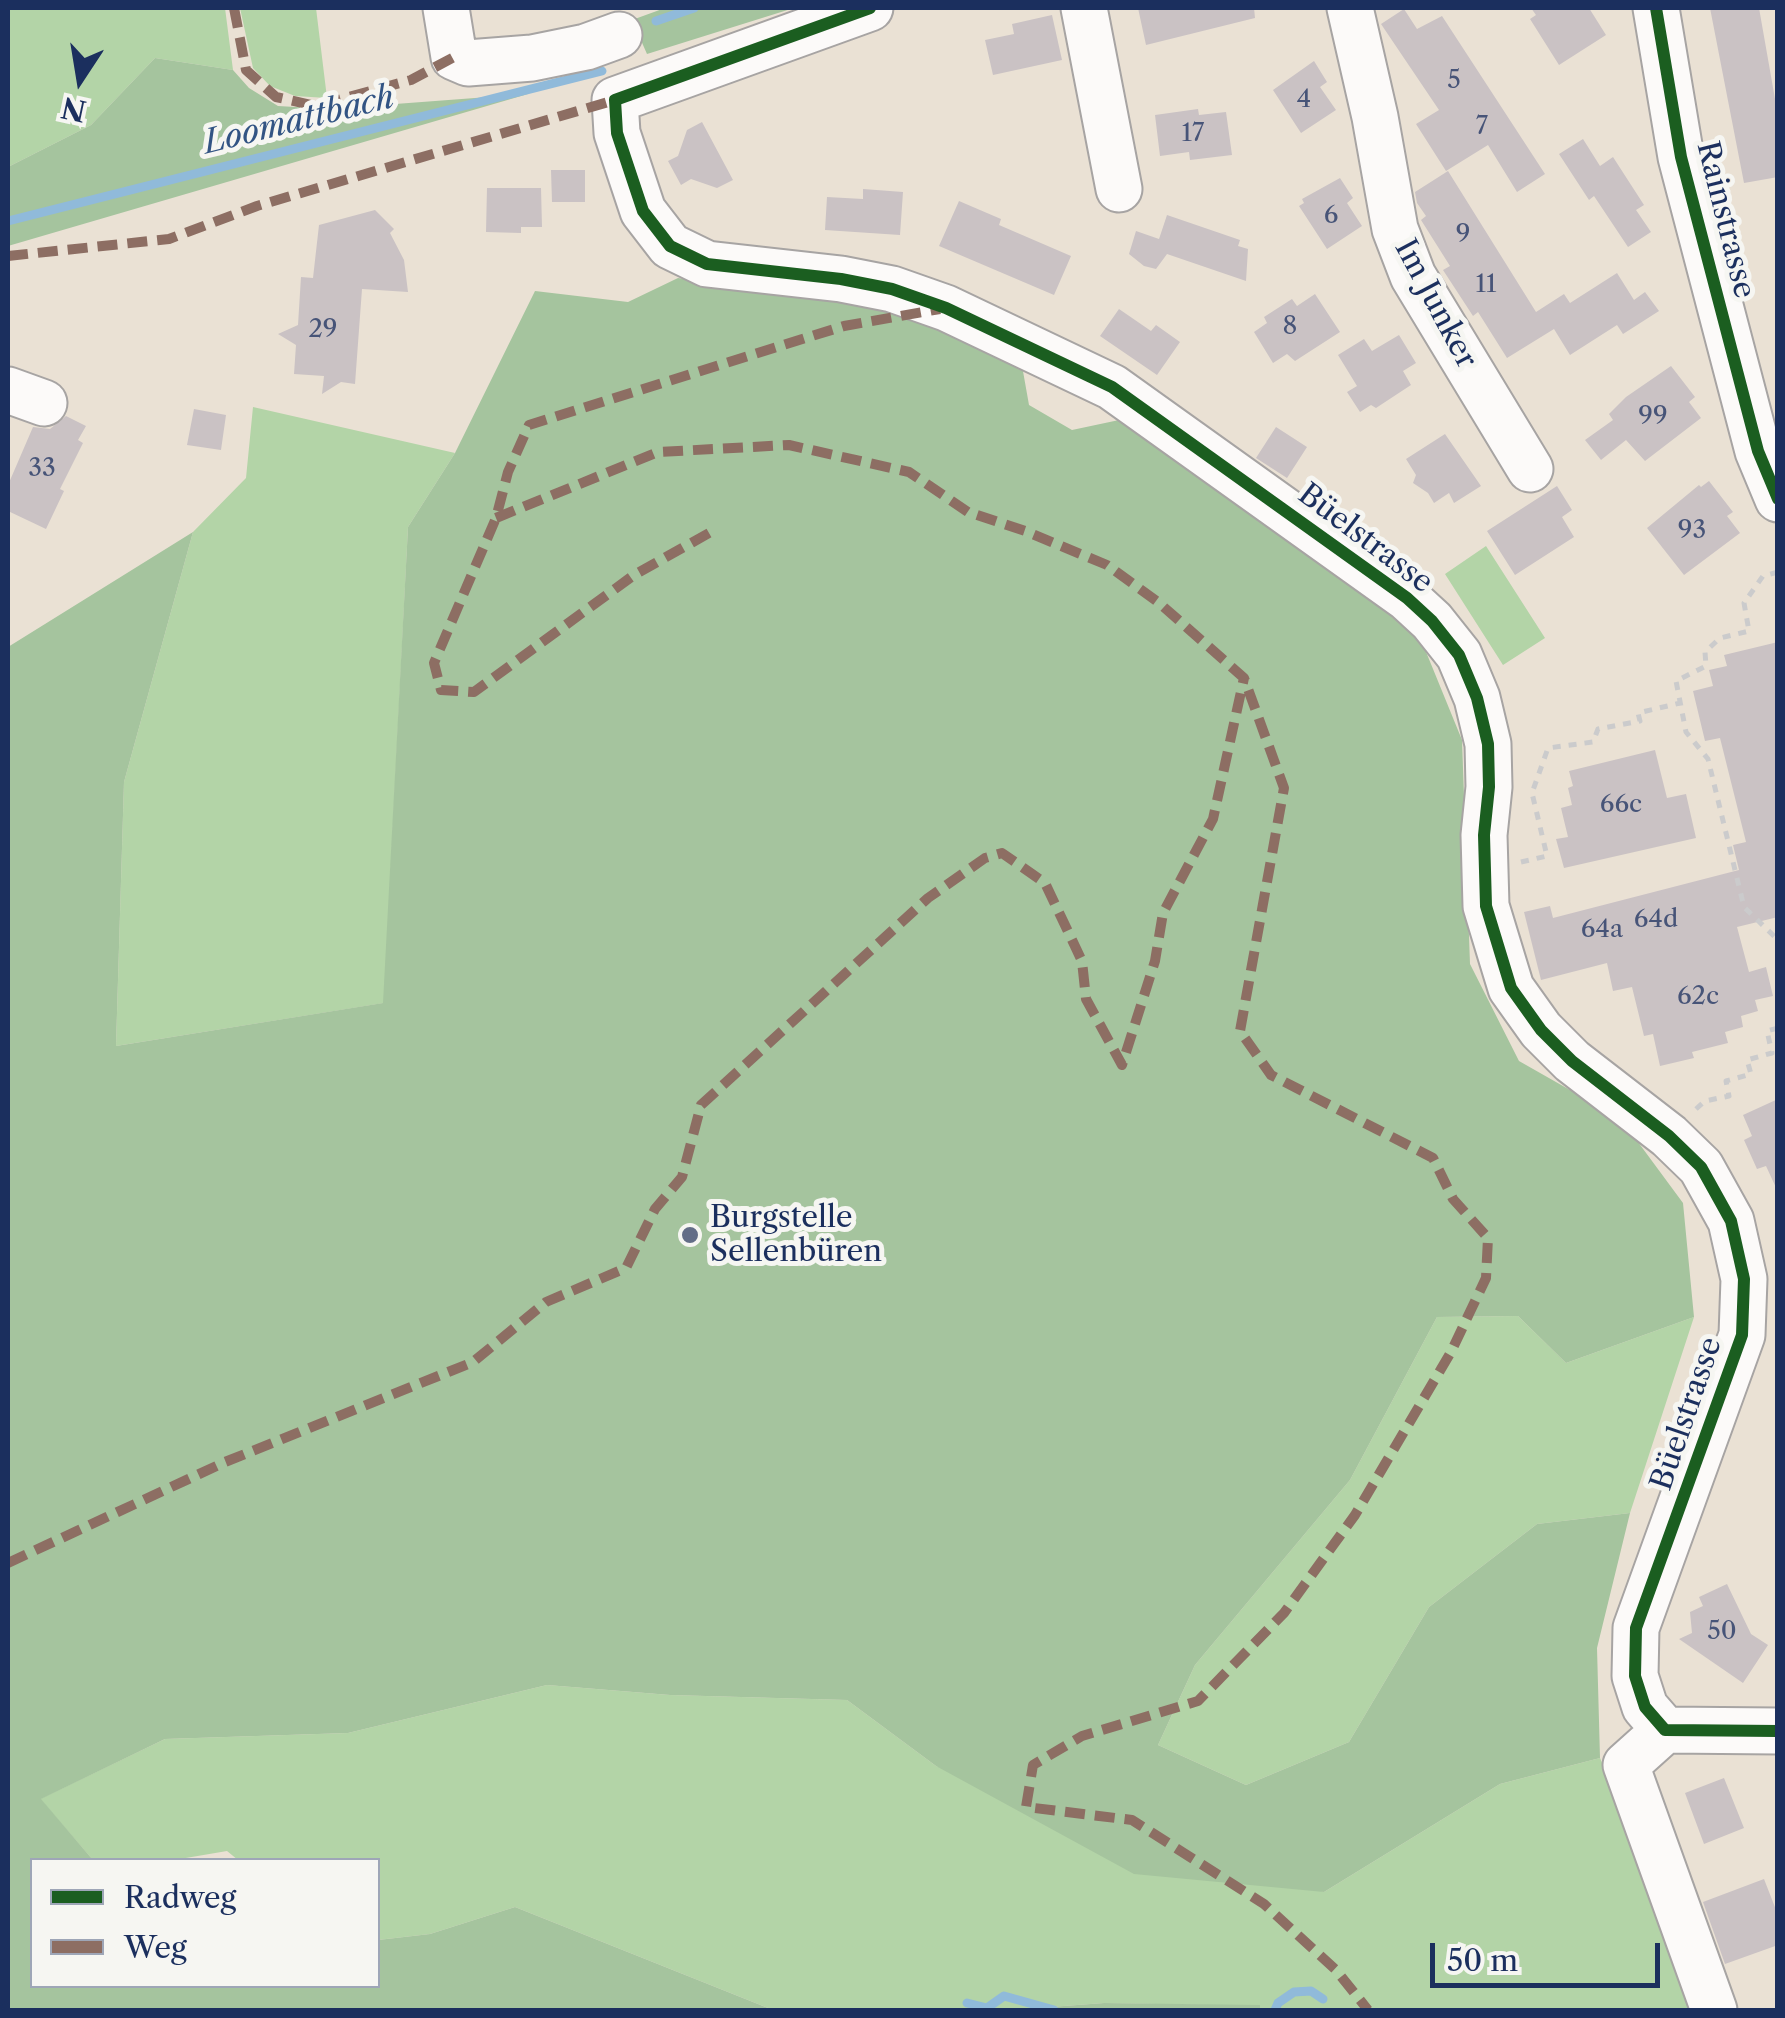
<!DOCTYPE html>
<meta charset="utf-8">
<style>
body{margin:0}
#map{position:relative;width:1785px;height:2018px;overflow:hidden;background:#eae1d4;font-family:"Libre Caslon Text",serif}
canvas{display:block}
.frame{position:absolute;inset:0;border:10px solid #1b2f5e;pointer-events:none}
.legend{position:absolute;left:30px;top:1858px;width:350px;height:130px;box-sizing:border-box;background:#f6f6f2;border:2px solid #9ea6b7;margin:0;padding:12px 18px;list-style:none;font-size:30px;color:#1b2f5e}
.legend li{display:flex;align-items:center;gap:20px;height:50px}
.legend b{width:50px;border:2px solid #9ea6b7}
.north{position:absolute;left:30px;top:30px;width:100px;height:100px;-webkit-text-stroke:8px #f6f6f2;paint-order:stroke;rotate:192deg;font-size:28px;font-weight:700;line-height:40px;text-align:center;color:#1b2f5e}
.north::after{content:'';display:block;margin:auto;width:35px;height:45px;background:#1b2f5e;clip-path:polygon(50% 0,100% 100%,50% 72%,0 100%)}
.scale{position:absolute;left:1430px;top:1943px;width:230px;height:45px;box-sizing:border-box;border:5px solid #1b2f5e;border-top:0;padding-left:12px;font-size:30px;line-height:35px;white-space:nowrap;color:#1b2f5e;-webkit-text-stroke:8px #f6f6f2;paint-order:stroke}
</style>
<div id="map">
<canvas width="1785" height="2018"></canvas>
<div class="frame"></div>
<ul class="legend">
<li><b style="height:12px;background:#1b5e20"></b>Radweg</li>
<li><b style="height:12px;background:#8d6e63"></b>Weg</li>
</ul>
<div class="north">N</div>
<div class="scale">50 m</div>
</div>
<script>
const ctx = document.querySelector('canvas').getContext('2d');
ctx.lineJoin = 'round';
function fill(path, color) { ctx.fillStyle = color; ctx.fill(path, 'evenodd'); }
const toPath = rows => new Path2D(rows.map(r => 'M' + r).join(''));
function stroke(path, color, width, dash) { ctx.strokeStyle = color; ctx.lineWidth = width; ctx.lineCap = dash ? 'butt' : 'round'; ctx.setLineDash(dash || []); ctx.stroke(path); }
function drawText(font, color, halo, rows, align = 'center') {
  ctx.font = font + ' "Libre Caslon Text",serif'; ctx.lineWidth = 10; ctx.setLineDash([]); ctx.textBaseline = 'middle'; ctx.strokeStyle = halo; ctx.fillStyle = color; for (const [text, x, y, turn = 0] of rows) {
    ctx.save(); ctx.translate(x, y); ctx.rotate((+turn || 0) * Math.PI / 180); ctx.textAlign = isNaN(turn) ? turn : align; if (halo) ctx.strokeText(text, 0, 0); ctx.fillText(text, 0, 0); ctx.restore();
  }
}
fill(toPath([
 [8,8,225,8,233,70,155,58,91,125,8,167],
 [240,8,316,8,327,98,295,96,270,86,253,68],
 [253,407,455,453,408,527,384,1003,116,1046,124,782,193,532,246,478],
 [1486,546,1545,638,1503,665,1445,574],
 [1518,1316,1566,1363,1694,1317,1630,1513,1537,1524,1429,1607,1349,1742,1246,1785,1158,1745,1195,1665,1350,1480,1437,1317],
 [547,1685,670,1695,847,1700,936,1766,1324,1892,1500,1784,1600,1758,1704,2001,1702,2010,1260,2010,1260,2006,1104,2003,1010,2010,768,2008,515,1907,430,1934,378,1940,378,1860,238,1860,227,1851,174,1860,93,1860,40,1799,165,1739,348,1733]
]), '#b3d4a7');
fill(toPath([
 [665,8,794,8,647,54,632,20],
 [155,58,233,70,249,88,278,106,329,109,528,94,8,246,8,167,91,125],
 [678,278,891,308,1021,360,1029,405,1072,430,1138,416,1300,540,1422,642,1462,740,1470,964,1519,1061,1621,1119,1683,1203,1694,1317,1566,1363,1518,1316,1437,1317,1350,1480,1195,1665,1158,1745,1246,1785,1349,1742,1429,1607,1537,1524,1630,1513,1597,1648,1600,1758,1500,1784,1324,1892,1134,1874,936,1766,847,1700,670,1695,547,1685,348,1733,165,1739,41,1799,93,1860,32,1860,32,1986,378,1986,378,1940,430,1934,515,1907,768,2008,804,2010,8,2010,8,647,193,532,124,782,116,1046,383,1003,408,527,455,453,535,291,628,302],
 [1104,2003,1260,2005,1260,2010,1010,2010]
]), '#a5c49e');
stroke(toPath([
 [656,21,694,8],
 [8,221,602,71],
 [967,2003,987,2008,1004,1996,1054,2010],
 [1275,2010,1278,2003,1294,1992,1311,1991,1323,1999]
]), '#90bada', 9);
fill(toPath([
 [1138,8,1254,8,1255,18,1146,45],
 [1531,8,1589,8,1606,35,1559,65,1530,19,1536,15],
 [1710,8,1759,8,1778,116,1778,177,1744,183],
 [1404,9,1417,29,1442,16,1545,174,1517,192,1488,145,1446,171,1416,124,1439,110,1381,24],
 [1052,15,1062,60,993,75,985,40,1014,34,1012,24],
 [1314,61,1327,82,1320,87,1336,110,1301,133,1273,90],
 [1198,109,1199,115,1226,112,1232,155,1190,160,1189,152,1160,156,1155,115],
 [702,122,733,180,717,188,691,179,681,185,668,161,678,156,687,130],
 [1583,139,1600,166,1613,157,1644,205,1636,210,1651,232,1628,247,1594,196,1589,200,1559,154],
 [551,170,585,170,585,202,552,202],
 [1448,171,1536,312,1564,294,1570,303,1617,273,1634,300,1645,292,1659,311,1623,334,1617,325,1570,355,1554,329,1507,358,1478,312,1473,316,1443,270,1450,266,1421,220,1426,216,1417,203,1415,192],
 [1340,178,1353,198,1347,203,1362,226,1327,249,1299,206,1304,203,1302,199],
 [487,188,541,188,542,227,521,227,521,233,486,232],
 [863,189,903,192,900,235,825,230,827,197,863,199],
 [959,201,1001,219,999,225,1071,256,1054,295,939,246],
 [375,210,394,229,390,233,404,260,408,292,362,289,355,384,341,382,322,394,324,376,294,374,296,345,278,334,298,325,301,277,313,278,319,225],
 [1167,215,1240,240,1238,246,1248,249,1246,281,1167,254,1156,269,1144,266,1129,254,1136,231,1159,239],
 [1315,294,1340,332,1295,361,1287,354,1273,363,1254,332,1267,323,1264,317,1292,299,1297,306],
 [1119,309,1151,331,1156,325,1180,342,1157,375,1100,336],
 [1399,335,1416,363,1403,371,1411,385,1376,408,1371,405,1360,412,1347,392,1357,386,1338,355,1364,339,1372,351],
 [1671,366,1695,397,1689,402,1701,418,1645,461,1626,440,1601,460,1585,440,1613,420,1609,414,1626,397],
 [194,409,226,415,221,450,187,445],
 [66,416,86,426,78,440,83,443,60,489,64,491,46,529,8,511,8,485,33,427,50,429],
 [1276,427,1307,447,1287,478,1256,458],
 [1445,434,1481,486,1454,503,1449,493,1434,503,1428,493,1413,483,1416,475,1406,459],
 [1709,481,1733,512,1727,516,1740,533,1684,575,1647,528,1699,485,1701,487],
 [1557,486,1572,510,1562,517,1574,537,1515,575,1487,531],
 [1778,642,1778,917,1737,927,1749,972,1766,967,1773,996,1755,1000,1758,1011,1741,1016,1743,1027,1725,1032,1728,1043,1692,1052,1694,1058,1660,1066,1653,1034,1644,1036,1632,987,1613,991,1607,963,1541,980,1524,912,1550,906,1553,918,1739,870,1733,845,1746,842,1720,738,1705,741,1693,691,1713,686,1709,670,1727,666,1724,655],
 [1655,750,1667,798,1686,794,1696,838,1564,868,1556,839,1568,837,1561,808,1572,805,1568,788,1573,786,1569,771],
 [1778,1099,1778,1192,1766,1166,1757,1169,1744,1140,1752,1136,1743,1115],
 [1727,1584,1751,1634,1768,1645,1743,1683,1679,1639,1692,1633,1690,1612,1703,1606,1699,1597],
 [1724,1778,1744,1828,1704,1844,1685,1793],
 [1764,1879,1778,1915,1778,1945,1725,1964,1703,1902]
]), '#cac2c4');
const minor = toPath([
 [446,8,454,57,468,63,532,58,586,47,619,35],
 [870,8,615,100,617,133,643,211,670,246,707,264,841,279,892,289,946,308,1112,387,1407,598,1432,621,1459,655,1477,698,1488,744,1489,787,1484,835,1486,906,1511,988,1541,1030,1572,1061,1669,1136,1701,1167,1731,1221,1744,1279,1742,1335,1636,1628,1635,1676,1645,1707,1665,1730,1778,1731],
 [1084,8,1119,189],
 [1350,8,1375,117,1395,229,1413,276,1530,469],
 [1656,8,1681,157,1758,451,1778,499],
 [8,390,44,403],
 [1665,1730,1626,1765,1714,2010]
]);
stroke(minor, '#a7a4a3', 49);
stroke(toPath([
 [1778,572,1763,576,1744,603,1749,631,1720,638,1705,652,1706,666,1676,681,1686,732,1708,759,1744,907,1778,940],
 [1521,862,1547,856,1532,793,1548,748,1593,742,1598,729,1640,721,1638,713,1680,703],
 [1696,1109,1705,1101,1729,1096,1726,1081,1751,1074,1747,1060,1772,1053,1767,1031,1778,1028]
]), '#cbcbcc', 5, [8, 8]);
stroke(minor, '#fcfaf9', 45);
stroke(toPath([
 [234,8,246,70,276,97,316,106,411,80,454,57],
 [8,256,169,239,257,206,615,100],
 [496,518,658,452,789,445,909,472,968,512,1025,531,1107,565,1158,602,1244,678,1284,788,1240,1031,1271,1075,1433,1158,1453,1199,1488,1238,1486,1278,1451,1352,1355,1515,1284,1613,1198,1701,1082,1736,1033,1765,1026,1807,1132,1820,1264,1904,1336,1970,1368,2010],
 [709,533,634,575,474,692,441,690,434,663,496,518,508,472,529,425,844,326,940,309],
 [8,1563,225,1462,473,1362,546,1302,626,1268,655,1209,682,1177,701,1105,928,898,985,858,1002,853,1045,883,1082,961,1086,999,1122,1065,1155,961,1163,913,1213,819,1244,678]
]), '#8d6e63', 10, [20, 10]);
stroke(toPath([
 [870,8,615,100,617,133,643,211,670,246,707,264,841,279,892,289,946,308,1112,387,1407,598,1432,621,1459,655,1477,698,1488,744,1489,787,1484,835,1486,906,1511,988,1541,1030,1572,1061,1669,1136,1701,1167,1731,1221,1744,1279,1742,1335,1636,1628,1635,1676,1645,1707,1665,1730,1778,1731],
 [1656,8,1681,157,1758,451,1778,499]
]), '#1b5e20', 12);
for (const [x, y, r, color] of [
 [690,1235,10,"#636d87"]
]) { const dot = new Path2D(); dot.arc(x, y, r, 0, 2 * Math.PI); ctx.fillStyle = color; ctx.fill(dot); stroke(dot, '#f6f6f2', 4); }
drawText('25px', '#475478', null, [
 ["5",1454,81],
 ["4",1304,100],
 ["7",1482,127],
 ["17",1193,134],
 ["6",1331,216],
 ["9",1463,235],
 ["11",1486,285],
 ["8",1290,327],
 ["29",323,330],
 ["99",1653,417],
 ["33",42,469],
 ["93",1692,531],
 ["66c",1621,805],
 ["64d",1656,920],
 ["64a",1602,930],
 ["62c",1698,997],
 ["50",1722,1632]
]);
drawText('30px', '#1b2f5e', '#f6f6f2', [
 ["Rainstrasse",1725,220,76],
 ["Im Junker",1435,304,62],
 ["Büelstrasse",1365,539,37],
 ["Büelstrasse",1687,1414,-71]
]);
drawText('30px', '#1b2f5e', '#f6f6f2', [
 ["Burgstelle",710,1218],
 ["Sellenbüren",710,1252]
], 'left');
drawText('italic 32px', '#325484', '#f6f6f2', [
 ["Loomattbach",299,121,-14]
]);
</script>
